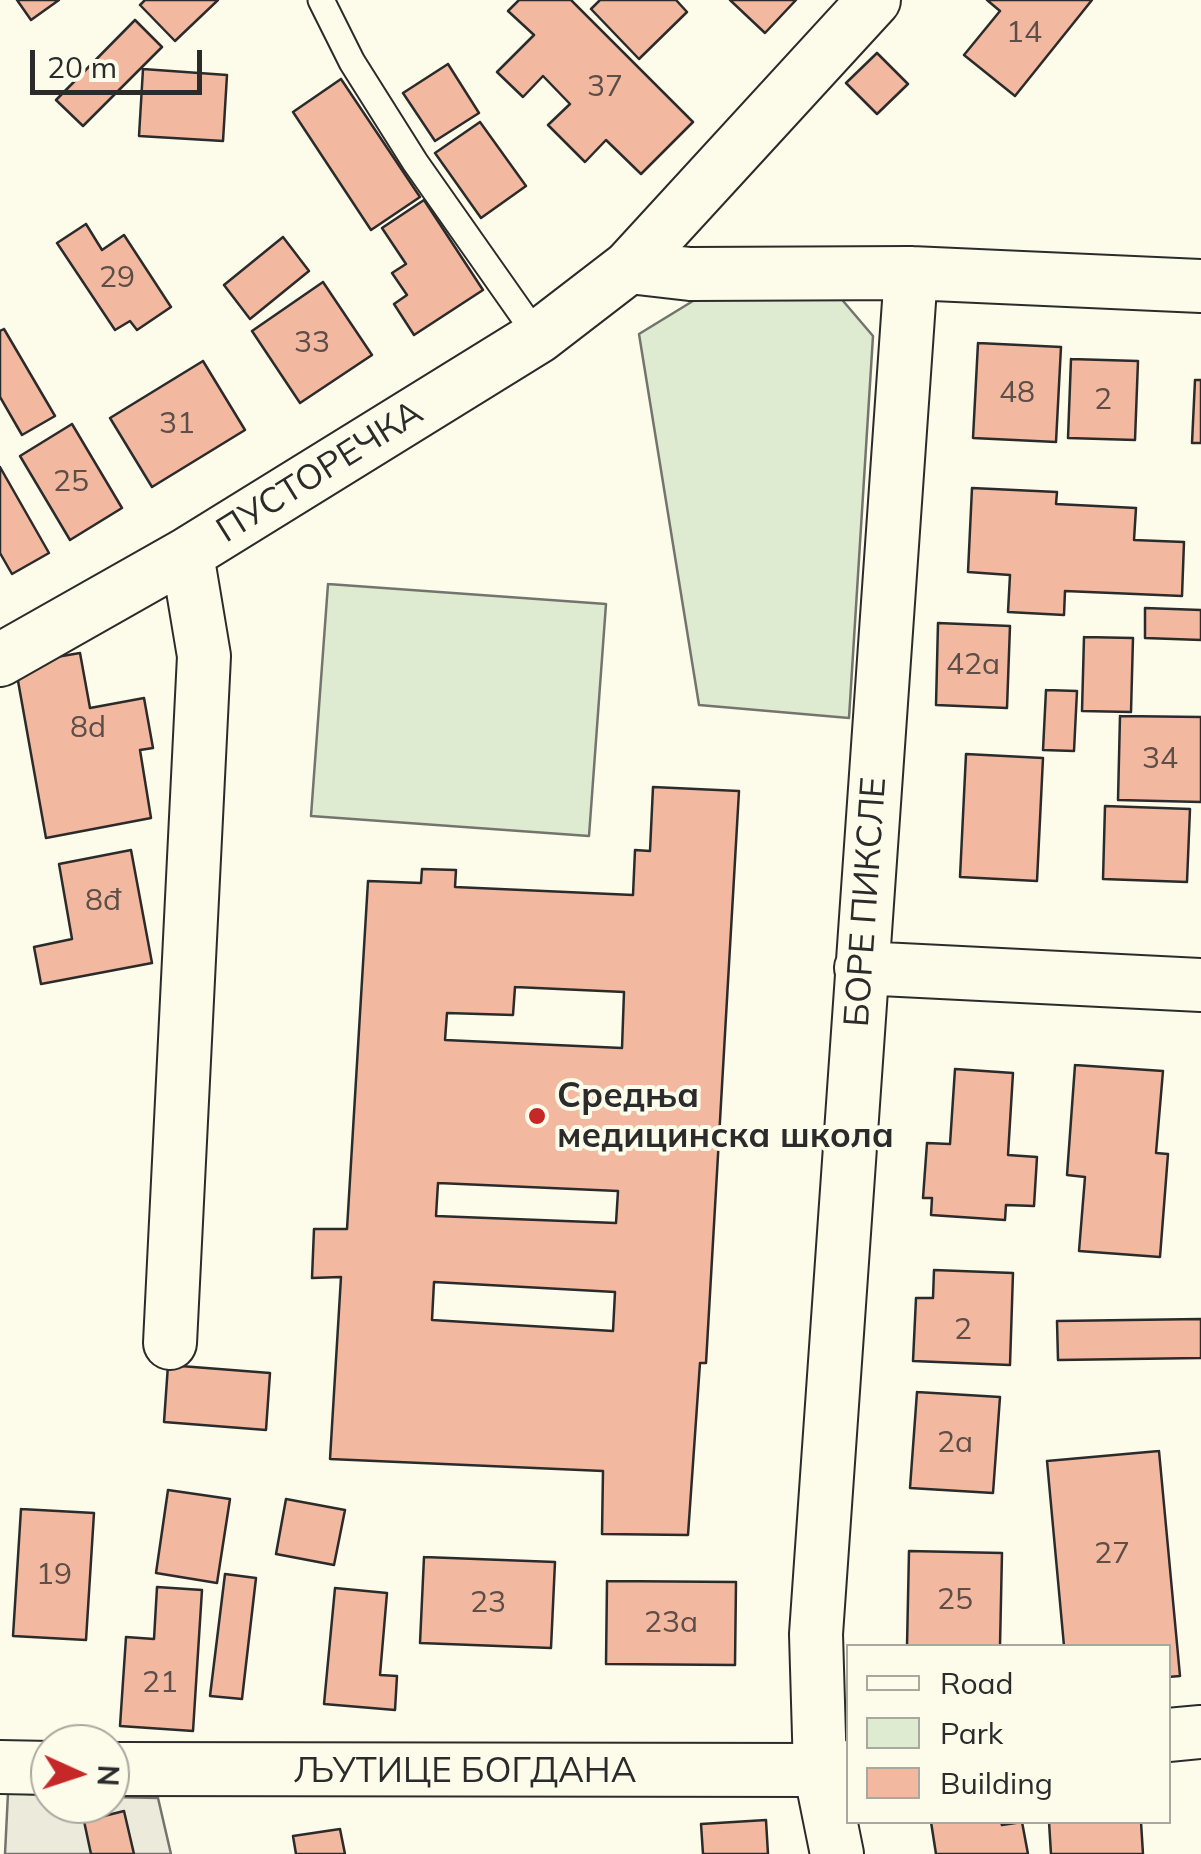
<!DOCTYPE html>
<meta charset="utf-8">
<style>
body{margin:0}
#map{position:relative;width:1201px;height:1854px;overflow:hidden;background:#fdfbea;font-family:Mulish,sans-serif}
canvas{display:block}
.legend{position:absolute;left:846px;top:1644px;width:325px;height:180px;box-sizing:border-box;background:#fdfbea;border:2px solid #a9a89e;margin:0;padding:12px 18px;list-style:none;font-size:30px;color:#2b2b2b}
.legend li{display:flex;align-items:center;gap:20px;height:50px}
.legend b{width:50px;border:2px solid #a9a89e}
.north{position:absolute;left:30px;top:1724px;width:100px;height:100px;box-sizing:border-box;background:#fdfbea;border:2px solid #a9a89e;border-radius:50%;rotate:93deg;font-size:28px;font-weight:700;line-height:40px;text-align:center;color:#2b2b2b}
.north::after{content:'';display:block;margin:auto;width:35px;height:45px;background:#c62828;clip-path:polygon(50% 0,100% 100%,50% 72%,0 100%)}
.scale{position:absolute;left:30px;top:50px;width:172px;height:45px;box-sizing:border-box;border:5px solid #2b2b2b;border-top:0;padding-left:12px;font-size:30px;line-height:35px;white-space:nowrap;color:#2b2b2b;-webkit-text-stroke:8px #fdfbea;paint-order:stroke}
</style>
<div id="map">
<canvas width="1201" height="1854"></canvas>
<ul class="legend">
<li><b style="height:12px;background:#fdfbea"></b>Road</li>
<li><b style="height:28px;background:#deebd1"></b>Park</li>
<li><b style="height:28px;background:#f2b8a0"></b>Building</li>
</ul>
<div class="north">N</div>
<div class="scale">20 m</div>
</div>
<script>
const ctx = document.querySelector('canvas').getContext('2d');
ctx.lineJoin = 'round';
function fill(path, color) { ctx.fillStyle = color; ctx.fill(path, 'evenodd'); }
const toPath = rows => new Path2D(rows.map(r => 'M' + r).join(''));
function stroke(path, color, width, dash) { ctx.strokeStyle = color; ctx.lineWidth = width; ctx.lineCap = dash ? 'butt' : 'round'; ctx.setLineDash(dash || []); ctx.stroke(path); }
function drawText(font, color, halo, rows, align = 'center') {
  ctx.font = font + ' Mulish,sans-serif'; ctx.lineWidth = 8; ctx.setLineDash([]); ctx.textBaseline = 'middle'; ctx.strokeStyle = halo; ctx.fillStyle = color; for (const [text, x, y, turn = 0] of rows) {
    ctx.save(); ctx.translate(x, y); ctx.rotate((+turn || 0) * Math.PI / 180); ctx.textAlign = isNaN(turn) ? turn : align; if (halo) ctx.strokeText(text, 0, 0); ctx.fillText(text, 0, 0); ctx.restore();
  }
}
const green = toPath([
 [706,293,838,295,873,336,849,718,699,705,639,334,706,293],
 [328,584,606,604,589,836,311,816,328,584]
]);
fill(green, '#deebd1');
stroke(green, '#74746e', 2.5);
const parking = toPath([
 [8,1793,50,1795,50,1804,110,1804,110,1797,158,1798,171,1854,5,1854,8,1793]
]);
fill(parking, '#eceadb');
stroke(parking, '#74746e', 2.5);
const building = toPath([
 [17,0,59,0,31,20,17,0],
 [145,0,218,0,175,41,140,5,145,0],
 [519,0,571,0,693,122,641,174,606,140,585,162,548,125,570,104,543,76,523,97,497,72,534,35,508,11,519,0],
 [600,0,676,0,687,12,639,59,591,9,600,0],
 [730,0,796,0,765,33,730,0],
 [987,0,1092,0,1015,96,964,55,1000,11,987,0],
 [135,20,162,47,83,126,56,100,135,20],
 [877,53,908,84,877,114,846,83,877,53],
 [448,64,479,113,435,141,403,93,448,64],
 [143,69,227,75,223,141,139,136,143,69],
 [341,79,420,197,371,230,293,112,341,79],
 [480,122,526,186,481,218,435,153,480,122],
 [424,200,483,290,414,335,394,304,407,295,392,273,406,264,382,228,424,200],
 [86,224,102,250,124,235,171,307,137,330,130,321,115,330,57,243,86,224],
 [283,237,309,271,250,319,224,285,283,237],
 [323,282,372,355,300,403,252,331,323,282],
 [4,329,55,416,22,435,0,397,0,331,4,329],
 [978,343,1061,347,1056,442,973,438,978,343],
 [1071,359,1138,361,1135,440,1068,438,1071,359],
 [203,361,245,430,152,487,110,418,203,361],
 [1195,380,1201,380,1201,443,1192,443,1195,380],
 [72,424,122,508,70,540,20,456,72,424],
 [0,467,49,553,12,574,0,553,0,467],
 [972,488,1057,492,1056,504,1136,508,1134,540,1184,542,1182,596,1065,591,1064,615,1008,612,1010,575,968,572,972,488],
 [1145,608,1201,610,1201,640,1145,638,1145,608],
 [938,623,1010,626,1007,708,936,705,938,623],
 [1084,637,1133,638,1131,712,1082,711,1084,637],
 [80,653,90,708,144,698,153,748,140,750,151,818,46,838,15,664,80,653],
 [1046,690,1077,691,1074,751,1043,750,1046,690],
 [1120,716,1201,717,1201,802,1118,800,1120,716],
 [966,754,1043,758,1037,881,960,877,966,754],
 [653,787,739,791,706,1363,700,1363,688,1535,602,1534,603,1471,330,1459,341,1277,312,1278,314,1229,347,1229,368,881,421,883,422,869,456,870,455,887,633,895,635,850,650,851,653,787],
 [515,987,624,992,622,1048,445,1040,447,1013,513,1015,515,987],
 [438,1183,618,1191,616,1223,436,1216,438,1183],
 [434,1282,615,1292,613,1331,432,1320,434,1282],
 [1105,806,1190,809,1187,882,1103,879,1105,806],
 [131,850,152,963,41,984,34,947,72,939,59,864,131,850],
 [1075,1065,1163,1071,1156,1153,1168,1154,1160,1257,1079,1251,1085,1177,1067,1175,1075,1065],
 [955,1069,1013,1073,1008,1155,1037,1157,1034,1206,1006,1205,1005,1220,931,1215,932,1198,923,1198,927,1143,950,1144,955,1069],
 [934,1270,1013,1273,1010,1365,913,1361,916,1298,933,1298,934,1270],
 [1201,1319,1201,1358,1058,1360,1057,1321,1201,1319],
 [168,1365,270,1373,266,1430,164,1422,168,1365],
 [917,1392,1000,1397,993,1493,910,1488,917,1392],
 [1159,1451,1180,1676,1168,1677,1168,1646,1064,1646,1047,1461,1159,1451],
 [168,1490,230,1499,217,1583,156,1573,168,1490],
 [286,1499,345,1510,334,1565,276,1554,286,1499],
 [21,1509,94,1513,86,1640,13,1636,21,1509],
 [909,1551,1002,1553,1000,1646,907,1646,909,1551],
 [424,1557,555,1562,551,1648,420,1643,424,1557],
 [225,1574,256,1578,242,1699,210,1696,225,1574],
 [607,1581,736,1582,735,1665,606,1664,607,1581],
 [157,1587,202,1590,193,1731,120,1726,126,1637,154,1639,157,1587],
 [335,1588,387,1593,380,1675,397,1676,395,1710,324,1704,335,1588],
 [124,1811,134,1854,91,1854,84,1821,124,1811],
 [766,1820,768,1854,703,1854,701,1824,766,1820],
 [931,1822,1001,1822,1002,1825,1022,1822,1028,1854,936,1854,931,1822],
 [1049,1822,1141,1822,1143,1854,1051,1854,1049,1822],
 [340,1829,345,1854,296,1854,293,1836,340,1829]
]);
fill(building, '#f2b8a0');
stroke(building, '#2b2b2b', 2.5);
const service = toPath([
 [321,0,352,62,415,162,538,337]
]);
const minor = toPath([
 [629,267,874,0],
 [0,660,187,554,538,337,629,267,690,274,911,273,1201,286],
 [861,968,1201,985],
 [170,1343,204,656,187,554],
 [1168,1735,1201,1732],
 [0,1767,50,1768],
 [110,1769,820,1770,848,1767],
 [837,1854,820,1770,816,1634,911,273]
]);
stroke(service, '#2b2b2b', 29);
stroke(minor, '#2b2b2b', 56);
stroke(service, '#fdfbea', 25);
stroke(minor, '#fdfbea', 52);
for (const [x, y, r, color] of [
 [537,1116,10,"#c62828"]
]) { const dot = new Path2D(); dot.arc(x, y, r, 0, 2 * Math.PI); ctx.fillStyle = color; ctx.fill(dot); stroke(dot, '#fdfbea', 4); }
drawText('30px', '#5d4e48', null, [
 ["14",1024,33],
 ["37",605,87],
 ["29",117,278],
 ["33",312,343],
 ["48",1017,393],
 ["2",1103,400],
 ["31",177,424],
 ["25",71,482],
 ["42a",973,665],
 ["8d",88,728],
 ["34",1160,759],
 ["8đ",103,901],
 ["2",963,1330],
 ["2a",955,1443],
 ["27",1112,1554],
 ["19",54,1575],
 ["25",955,1600],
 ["23",488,1603],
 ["23a",671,1623],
 ["21",160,1683]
]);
drawText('35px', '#2b2b2b', '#fdfbea', [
 ["ПУСТОРЕЧКА",320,472,-32],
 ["БОРЕ ПИКСЛЕ",866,902,-86],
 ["ЉУТИЦЕ БОГДАНА",465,1771]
]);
drawText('bold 35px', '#2b2b2b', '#fdfbea', [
 ["Средња",557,1096],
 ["медицинска школа",557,1136]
], 'left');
</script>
